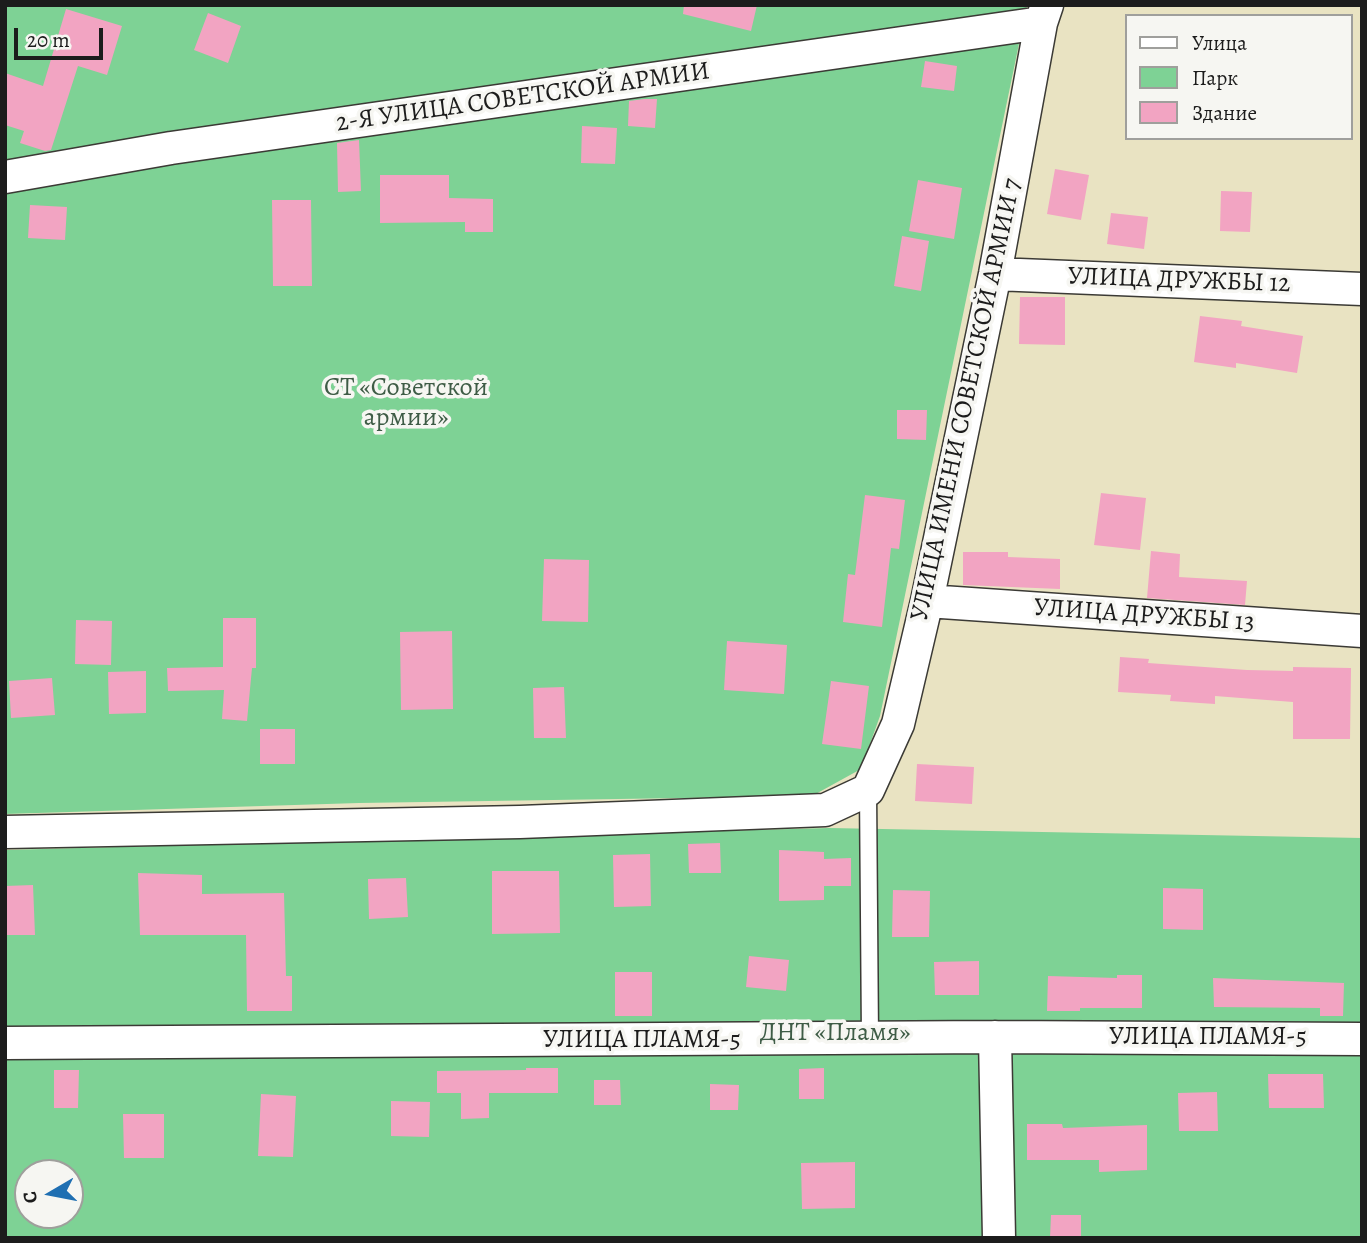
<!DOCTYPE html>
<meta charset="utf-8">
<style>
body{margin:0}
#map{position:relative;width:1367px;height:1243px;overflow:hidden;background:#e9e3c2;font-family:Alegreya,serif}
canvas{display:block}
.frame{position:absolute;inset:0;border:7px solid #1c1c1c;pointer-events:none}
.legend{position:absolute;left:1125px;top:14px;width:228px;height:126px;box-sizing:border-box;background:#f6f6f2;border:2px solid #9f9f9c;margin:0;padding:9px 12px;list-style:none;font-size:21px;color:#1c1c1c}
.legend li{display:flex;align-items:center;gap:14px;height:35px}
.legend b{width:35px;border:2px solid #9f9f9c}
.north{position:absolute;left:14px;top:1159px;width:70px;height:70px;box-sizing:border-box;background:#f6f6f2;border:2px solid #9f9f9c;border-radius:50%;rotate:260deg;font-size:19px;font-weight:700;line-height:28px;text-align:center;color:#1c1c1c}
.north::after{content:'';display:block;margin:auto;width:24px;height:32px;background:#1f6fb2;clip-path:polygon(50% 0,100% 100%,50% 72%,0 100%)}
.scale{position:absolute;left:14px;top:28px;width:89px;height:32px;box-sizing:border-box;border:4px solid #1c1c1c;border-top:0;padding-left:9px;font-size:21px;line-height:24px;white-space:nowrap;color:#1c1c1c;-webkit-text-stroke:5px #f6f6f2;paint-order:stroke}
</style>
<div id="map">
<canvas width="1367" height="1243"></canvas>
<div class="frame"></div>
<ul class="legend">
<li><b style="height:9px;background:#fff"></b>Улица</li>
<li><b style="height:19px;background:#7ed295"></b>Парк</li>
<li><b style="height:19px;background:#f2a4c2"></b>Здание</li>
</ul>
<div class="north">С</div>
<div class="scale">20 m</div>
</div>
<script>
const ctx = document.querySelector('canvas').getContext('2d');
ctx.lineJoin = 'round';
function fill(path, color) { ctx.fillStyle = color; ctx.fill(path, 'evenodd'); }
const toPath = rows => new Path2D(rows.map(r => 'M' + r).join(''));
function stroke(path, color, width, dash) { ctx.strokeStyle = color; ctx.lineWidth = width; ctx.lineCap = dash ? 'butt' : 'round'; ctx.setLineDash(dash || []); ctx.stroke(path); }
function drawText(font, color, halo, rows, align = 'center') {
  ctx.font = font + ' Alegreya,serif'; ctx.lineWidth = 7; ctx.setLineDash([]); ctx.textBaseline = 'middle'; ctx.strokeStyle = halo; ctx.fillStyle = color; for (const [text, x, y, turn = 0] of rows) {
    ctx.save(); ctx.translate(x, y); ctx.rotate((+turn || 0) * Math.PI / 180); ctx.textAlign = isNaN(turn) ? turn : align; if (halo) ctx.strokeText(text, 0, 0); ctx.fillText(text, 0, 0); ctx.restore();
  }
}
fill(toPath([
 [5,5,1027,5,880,716,861,769,812,796,359,803,5,814],
 [829,828,1362,838,1362,1238,5,1238,5,850],
 [28,1173,70,1173,70,1215,28,1215]
]), '#7ed295');
fill(toPath([
 [684,5,757,5,751,31,683,14],
 [66,9,122,26,107,75,78,66,51,150,45,151,20,143,24,131,5,125,5,73,43,86],
 [208,13,241,26,228,63,194,50],
 [925,61,957,66,954,91,921,87],
 [644,99,657,99,655,128,628,126,629,101],
 [582,126,617,128,615,164,581,163],
 [359,140,361,191,338,192,337,143],
 [1055,169,1089,175,1081,220,1047,214],
 [380,175,449,175,449,198,493,199,493,232,465,232,465,222,380,223],
 [918,180,962,188,954,239,909,231],
 [1221,191,1252,192,1250,232,1220,231],
 [272,200,311,200,312,286,273,286],
 [30,205,67,207,65,240,28,238],
 [1111,213,1148,217,1144,249,1107,244],
 [902,236,929,241,921,291,894,286],
 [1020,297,1065,297,1065,345,1019,344],
 [1200,316,1242,321,1241,326,1303,336,1297,373,1236,363,1236,368,1194,362],
 [897,410,927,410,926,440,897,439],
 [1101,493,1146,498,1140,550,1094,545],
 [865,495,905,500,899,549,891,548,882,627,843,622,848,574,855,575],
 [1151,551,1180,554,1179,577,1247,581,1245,605,1147,598],
 [963,552,1008,552,1008,557,1060,559,1060,589,963,585],
 [544,559,589,560,588,622,542,621],
 [223,618,256,618,256,668,252,668,247,721,222,719,224,690,168,691,167,668,223,667],
 [76,620,112,621,111,665,75,664],
 [452,631,453,709,401,710,400,632],
 [727,641,787,645,784,694,724,690],
 [1120,657,1149,659,1148,663,1247,670,1293,671,1293,667,1351,668,1350,739,1293,739,1293,702,1215,696,1215,704,1170,701,1171,695,1118,692],
 [146,671,146,713,109,714,108,672],
 [52,678,55,715,11,718,9,681],
 [831,681,869,686,861,749,822,744],
 [564,687,566,738,534,738,533,688],
 [260,729,295,729,295,764,260,764],
 [917,764,974,767,972,804,915,801],
 [720,843,721,873,689,873,688,844],
 [779,850,824,852,824,859,851,858,851,886,824,886,824,900,779,901],
 [650,854,651,906,614,907,613,855],
 [492,871,559,871,560,933,492,934],
 [138,873,202,875,202,894,284,893,286,976,292,976,292,1011,247,1011,246,935,140,935],
 [406,878,408,917,369,919,368,879],
 [33,885,35,935,5,935,5,886],
 [1163,888,1203,889,1203,930,1163,929],
 [893,890,930,891,929,937,892,937],
 [749,956,789,960,786,991,746,987],
 [979,961,979,995,935,995,934,962],
 [615,972,652,972,652,1016,615,1016],
 [1117,975,1142,975,1142,1008,1080,1008,1080,1011,1047,1011,1048,976,1117,978],
 [1213,978,1344,983,1343,1016,1320,1016,1320,1008,1214,1007],
 [526,1068,558,1068,558,1093,489,1093,489,1118,461,1119,461,1093,437,1093,437,1071,526,1070],
 [824,1068,824,1099,799,1099,799,1069],
 [54,1070,79,1070,78,1108,54,1108],
 [1268,1074,1323,1074,1324,1108,1269,1108],
 [594,1080,620,1080,621,1105,594,1105],
 [710,1084,739,1085,738,1110,710,1110],
 [1217,1092,1218,1131,1179,1131,1178,1093],
 [261,1094,296,1096,293,1157,258,1156],
 [391,1101,430,1102,429,1137,391,1136],
 [123,1114,164,1114,164,1158,124,1158],
 [1027,1124,1062,1124,1063,1128,1147,1125,1147,1170,1099,1172,1099,1160,1027,1160],
 [855,1162,855,1208,802,1209,801,1163],
 [1051,1215,1081,1215,1081,1238,1050,1238]
]), '#f2a4c2');
const lane = toPath([
 [868,790,870,1039]
]);
const street = toPath([
 [5,177,171,148,1041,23],
 [995,274,1362,289],
 [927,601,1362,631],
 [5,832,520,822,825,810,868,790,898,724,927,601,995,274,1041,23,1047,5],
 [995,1037,999,1238],
 [5,1043,995,1037,1362,1039]
]);
stroke(lane, '#3b3a35', 19);
stroke(street, '#3b3a35', 35);
stroke(lane, '#fff', 16);
stroke(street, '#fff', 32);
drawText('26px', '#1c1c1c', '#f6f6f2', [
 ["2-Я УЛИЦА СОВЕТСКОЙ АРМИИ",523,98,-8],
 ["УЛИЦА ДРУЖБЫ 12",1179,281,2],
 ["УЛИЦА ИМЕНИ СОВЕТСКОЙ АРМИИ 7",967,400,-78],
 ["УЛИЦА ДРУЖБЫ 13",1144,616,4],
 ["УЛИЦА ПЛАМЯ-5",1208,1038],
 ["УЛИЦА ПЛАМЯ-5",642,1041]
]);
drawText('26px', '#3e5c46', '#f6f6f2', [
 ["СТ «Советской",406,389],
 ["армии»",406,419],
 ["ДНТ «Пламя»",835,1034]
]);
</script>
